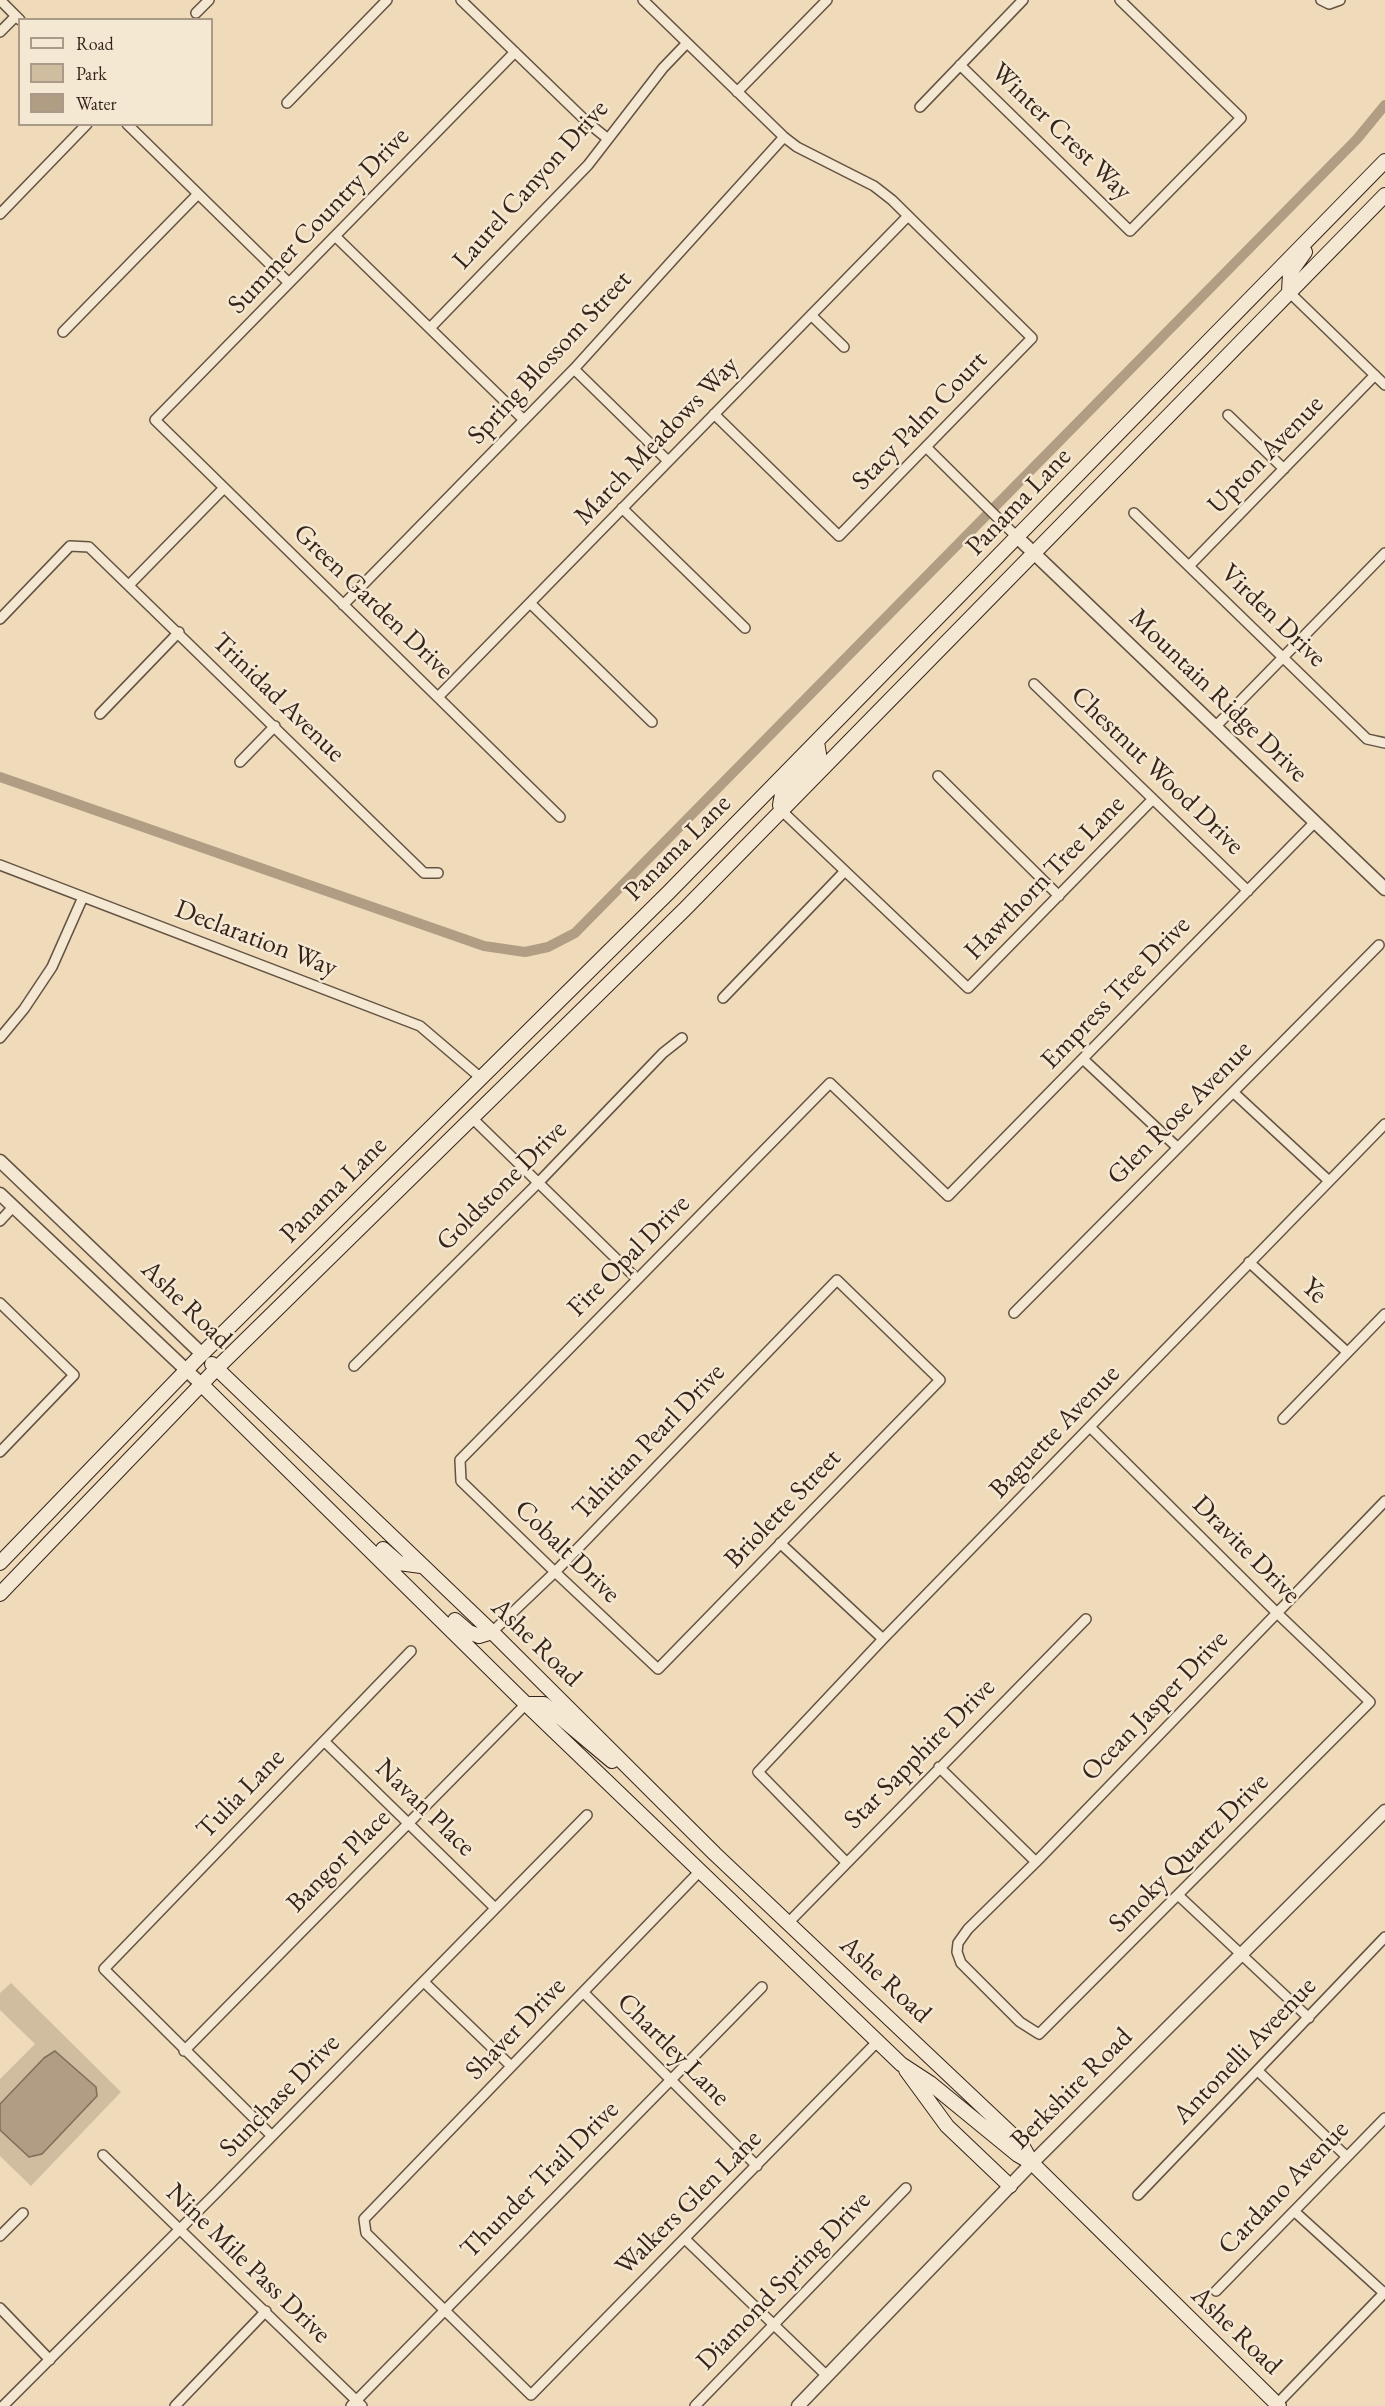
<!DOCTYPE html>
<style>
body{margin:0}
#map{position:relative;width:1385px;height:2406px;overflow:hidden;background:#efdbba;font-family:"EB Garamond",serif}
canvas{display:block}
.legend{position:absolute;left:18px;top:18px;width:195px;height:108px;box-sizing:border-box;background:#f5e8d2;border:2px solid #a99a89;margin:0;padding:8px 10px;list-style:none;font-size:18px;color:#36241b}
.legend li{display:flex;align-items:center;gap:12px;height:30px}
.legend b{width:30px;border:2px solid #a99a89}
</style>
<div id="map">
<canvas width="1385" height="2406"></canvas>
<ul class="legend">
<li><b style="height:8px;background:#f5e8d2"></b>Road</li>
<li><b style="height:16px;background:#d0bc9f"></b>Park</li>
<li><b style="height:16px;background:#b09d84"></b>Water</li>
</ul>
</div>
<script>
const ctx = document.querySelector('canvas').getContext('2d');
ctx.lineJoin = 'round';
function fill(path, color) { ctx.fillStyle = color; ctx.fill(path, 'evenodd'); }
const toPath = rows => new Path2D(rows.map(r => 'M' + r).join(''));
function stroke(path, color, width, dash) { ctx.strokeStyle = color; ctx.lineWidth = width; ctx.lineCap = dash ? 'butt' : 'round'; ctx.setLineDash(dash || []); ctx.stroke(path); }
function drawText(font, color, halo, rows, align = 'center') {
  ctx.font = font + ' "EB Garamond",serif'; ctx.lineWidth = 5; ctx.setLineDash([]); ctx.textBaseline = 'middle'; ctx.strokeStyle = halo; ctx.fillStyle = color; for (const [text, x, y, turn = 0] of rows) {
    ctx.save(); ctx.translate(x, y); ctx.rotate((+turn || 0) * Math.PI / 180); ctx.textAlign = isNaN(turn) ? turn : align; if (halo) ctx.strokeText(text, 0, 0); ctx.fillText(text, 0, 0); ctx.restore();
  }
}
fill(toPath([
 [11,1983,121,2092,31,2186,0,2156,0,2079,35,2044,0,2010,0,1993]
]), '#d0bc9f');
const water = toPath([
 [55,2051,96,2087,97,2096,42,2154,29,2157,0,2130,0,2104,44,2058,55,2051]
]);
fill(water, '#b09d84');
stroke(water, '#7f6d5a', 1.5);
stroke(toPath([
 [0,777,484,946,525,952,548,947,575,933,1357,139,1385,105]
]), '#b09d84', 10);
const minor = toPath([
 [0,0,20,20],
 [461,0,587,122,608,139],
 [643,0,784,137,797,147,874,186,892,200,1032,338,839,536,714,414],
 [1321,0,1329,4,1340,0],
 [196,13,209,0],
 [0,32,16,16],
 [515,52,155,420,560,817],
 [960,65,1130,231,1241,118,1120,0],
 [737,92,827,0],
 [287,103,387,0],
 [920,107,1023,0],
 [127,124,289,283],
 [0,214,87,124],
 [335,236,524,420],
 [1289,292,1385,385],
 [811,315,844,347],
 [430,328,588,165,663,68,687,43],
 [63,332,198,194],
 [574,369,668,461],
 [1228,415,1284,469],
 [926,447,1018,538],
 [622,508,745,628],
 [1134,513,1367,739,1385,743],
 [1189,566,1375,375],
 [130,584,224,488],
 [530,603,652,722],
 [343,605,574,369,784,137],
 [0,619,70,546,89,547,424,873,438,873],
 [1034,684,1248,891],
 [438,697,908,216],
 [100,714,179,632],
 [1216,726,1385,553],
 [240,762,275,726],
 [938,776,1059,896],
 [782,811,968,988,1153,799],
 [0,865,420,1026,481,1078],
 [723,998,845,871],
 [0,1038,24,1009,52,967,83,897],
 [1083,1059,1178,1148],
 [1233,1092,1329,1181],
 [471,1117,637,1279],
 [0,1221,13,1207],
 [1249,1262,1347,1352],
 [0,1303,74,1375,0,1452],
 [1014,1313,1379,945],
 [354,1366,538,1183,663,1053,682,1038],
 [1283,1419,1385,1314],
 [1091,1428,1277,1613,1370,1702,1039,2034,1020,2022,961,1963,957,1952,958,1943,968,1929,1036,1862,1277,1613,1385,1501],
 [780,1543,883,1639],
 [492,1632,555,1572,837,1280,940,1380,658,1669,555,1572,461,1481,460,1460,830,1083,948,1196,1315,822],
 [324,1741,495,1908],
 [939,1767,1036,1862],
 [845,1861,758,1772,883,1639,1385,1124],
 [701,1870,364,2219,366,2233,531,2395,878,2041],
 [1178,1895,1309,2018],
 [788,1923,1086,1619],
 [424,1982,511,2066],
 [583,1992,757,2166],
 [184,2051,526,1704],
 [1258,2071,1347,2157],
 [272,2136,104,1969,411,1651],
 [103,2155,362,2406],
 [1138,2195,1385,1937],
 [1294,2211,1384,2293],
 [0,2236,23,2213],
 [685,2239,827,2376],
 [1216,2291,1385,2118],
 [0,2308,50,2360],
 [1277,2404,1385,2292],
 [3,2406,217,2192,587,1815],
 [175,2406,266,2311],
 [351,2406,762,1987],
 [695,2406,906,2188]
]);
const tertiary = toPath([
 [1018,538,1385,889],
 [0,1161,202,1354],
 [0,1194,201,1384],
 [798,2406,1032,2163,1385,1811]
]);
const secondary = toPath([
 [1289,292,1290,273,1305,252],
 [782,811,780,805,782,794,819,754,817,742],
 [212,1364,492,1632,715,1854,1021,2143,1032,2163],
 [201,1384,526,1704,901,2064,930,2083,1018,2155,1032,2163,1279,2406],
 [383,1549,399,1563,421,1566],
 [0,1563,202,1354,669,892,1385,161],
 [0,1594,217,1368,685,909,1385,195],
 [455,1620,469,1632,479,1636,492,1632],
 [526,1704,544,1704,612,1761],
 [906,2070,947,2126,1010,2186]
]);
stroke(minor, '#645243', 12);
stroke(tertiary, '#645243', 15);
stroke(secondary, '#36241b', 16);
stroke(minor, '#f5e8d2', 9);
stroke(tertiary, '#f5e8d2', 12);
stroke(secondary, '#f5e8d2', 14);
drawText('27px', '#36241b', '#f5e8d2', [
 ["Winter Crest Way",1061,132,44],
 ["Laurel Canyon Drive",531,185,-48],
 ["Summer Country Drive",319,221,-46],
 ["Spring Blossom Street",550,358,-47],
 ["Stacy Palm Court",920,421,-46],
 ["March Meadows Way",657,441,-46],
 ["Upton Avenue",1266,455,-46],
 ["Panama Lane",1019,502,-46],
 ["Green Garden Drive",373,602,44],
 ["Virden Drive",1273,616,44],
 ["Mountain Ridge Drive",1218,696,44],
 ["Trinidad Avenue",278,698,44],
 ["Chestnut Wood Drive",1157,771,44],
 ["Panama Lane",678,848,-45],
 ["Hawthorn Tree Lane",1045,878,-46],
 ["Declaration Way",256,939,21],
 ["Empress Tree Drive",1116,993,-46],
 ["Glen Rose Avenue",1180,1113,-45],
 ["Goldstone Drive",502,1186,-45],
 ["Panama Lane",334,1190,-45],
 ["Fire Opal Drive",629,1256,-45],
 ["Ye",1314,1291,43],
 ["Ashe Road",186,1305,44],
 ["Baguette Avenue",1055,1432,-46],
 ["Tahitian Pearl Drive",649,1442,-46],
 ["Briolette Street",783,1509,-46],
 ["Dravite Drive",1246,1550,45],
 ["Cobalt Drive",567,1552,44],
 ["Ashe Road",536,1643,44],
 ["Ocean Jasper Drive",1155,1706,-46],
 ["Star Sapphire Drive",920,1754,-45],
 ["Tulia Lane",241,1794,-46],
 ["Navan Place",425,1808,44],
 ["Smoky Quartz Drive",1189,1853,-45],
 ["Bangor Place",339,1861,-45],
 ["Ashe Road",885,1980,43],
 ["Shaver Drive",516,2029,-46],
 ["Chartley Lane",673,2050,45],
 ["Antonelli Aveenue",1245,2051,-46],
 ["Berkshire Road",1072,2089,-45],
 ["Sunchase Drive",280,2096,-46],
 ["Thunder Trail Drive",540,2180,-45],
 ["Cardano Avenue",1284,2188,-46],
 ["Walkers Glen Lane",689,2203,-45],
 ["Nine Mile Pass Drive",248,2264,44],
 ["Diamond Spring Drive",784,2281,-46],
 ["Ashe Road",1236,2331,44]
]);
</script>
